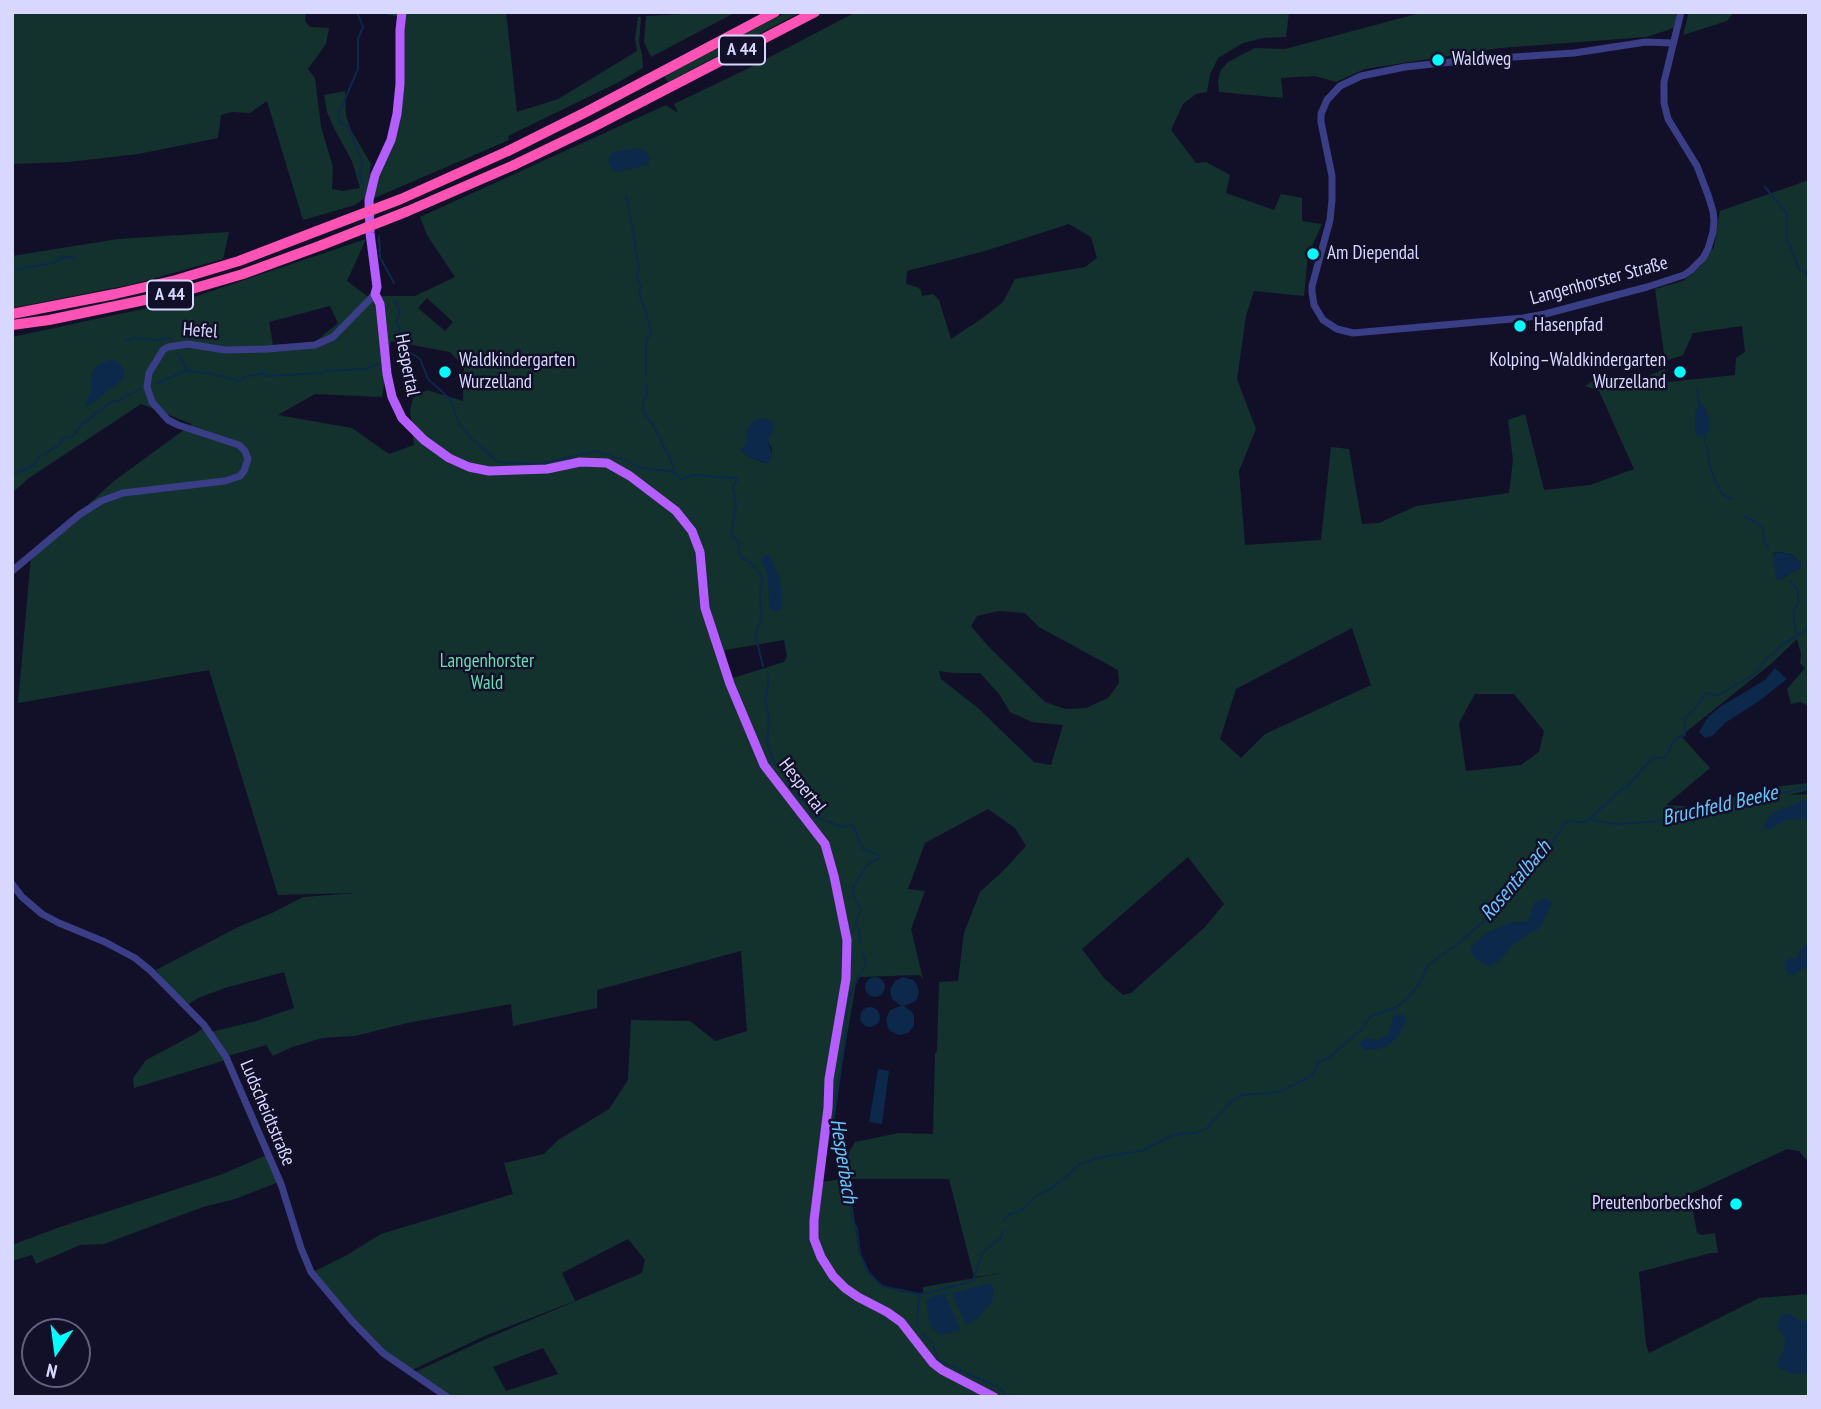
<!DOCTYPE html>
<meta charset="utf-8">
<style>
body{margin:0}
#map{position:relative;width:1821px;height:1409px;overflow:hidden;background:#121028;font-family:"PT Sans Narrow",sans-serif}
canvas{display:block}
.frame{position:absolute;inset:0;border:14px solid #d8d7ff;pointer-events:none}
.north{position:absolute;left:21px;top:1318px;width:70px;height:70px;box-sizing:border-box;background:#121028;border:2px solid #61607e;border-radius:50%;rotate:193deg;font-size:19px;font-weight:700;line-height:28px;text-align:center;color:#d8d7ff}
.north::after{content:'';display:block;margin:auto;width:24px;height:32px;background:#03fdff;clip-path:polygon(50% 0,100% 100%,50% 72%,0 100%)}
</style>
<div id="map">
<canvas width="1821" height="1409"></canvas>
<div class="frame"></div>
<div class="north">N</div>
</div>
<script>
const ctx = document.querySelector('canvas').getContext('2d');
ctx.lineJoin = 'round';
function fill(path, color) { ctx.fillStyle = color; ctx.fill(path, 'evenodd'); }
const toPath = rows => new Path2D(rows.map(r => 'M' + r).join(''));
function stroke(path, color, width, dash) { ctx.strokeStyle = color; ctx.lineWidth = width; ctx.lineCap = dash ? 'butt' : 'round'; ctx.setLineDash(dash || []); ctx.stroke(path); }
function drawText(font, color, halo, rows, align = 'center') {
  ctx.font = font + ' "PT Sans Narrow",sans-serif'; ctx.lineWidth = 5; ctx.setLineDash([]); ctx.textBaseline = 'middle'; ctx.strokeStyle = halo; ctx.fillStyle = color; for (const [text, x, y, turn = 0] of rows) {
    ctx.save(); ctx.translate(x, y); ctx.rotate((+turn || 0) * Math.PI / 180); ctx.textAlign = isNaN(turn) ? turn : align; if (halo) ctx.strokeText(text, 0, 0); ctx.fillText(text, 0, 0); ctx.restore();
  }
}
fill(toPath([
 [12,12,306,12,305,21,310,27,329,28,326,44,308,69,315,78,321,127,333,167,332,189,343,191,360,188,352,161,335,130,327,112,324,95,345,91,346,116,351,130,371,164,367,196,355,205,303,220,267,101,250,113,232,112,221,115,218,138,138,154,69,162,12,164],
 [375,12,506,12,517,112,558,99,637,51,635,39,638,17,641,17,639,43,642,55,643,68,617,83,508,136,509,140,372,199,370,191,394,131,401,17],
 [693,12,736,12,651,57,644,42,646,16,687,14],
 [787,12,801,12,668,82,664,76],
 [856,12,1289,12,1286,37,1263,38,1243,43,1218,58,1210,75,1207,92,1196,94,1183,104,1171,130,1196,163,1206,162,1230,175,1226,193,1274,210,1281,194,1302,198,1302,221,1322,224,1308,255,1304,296,1254,291,1246,316,1237,379,1256,429,1239,471,1245,545,1321,540,1331,447,1349,449,1362,524,1379,523,1416,506,1509,493,1513,460,1508,420,1525,414,1544,490,1590,485,1634,469,1599,391,1585,386,1594,380,1601,379,1643,378,1665,369,1668,382,1735,375,1736,358,1745,352,1742,326,1693,333,1683,355,1665,361,1655,289,1683,281,1701,266,1714,247,1720,211,1809,180,1809,706,1800,702,1791,704,1787,689,1805,668,1800,663,1801,654,1797,639,1772,663,1681,736,1710,768,1666,805,1695,807,1773,787,1809,783,1809,790,1789,795,1809,794,1809,1163,1799,1151,1787,1149,1690,1194,1697,1233,1702,1235,1715,1233,1718,1253,1711,1253,1639,1272,1646,1345,1649,1353,1759,1298,1809,1294,1809,1397,449,1397,415,1372,488,1338,642,1273,645,1260,628,1239,562,1273,575,1301,487,1335,412,1370,385,1352,328,1293,313,1272,347,1255,381,1234,513,1194,504,1163,544,1154,558,1140,609,1109,628,1080,631,1020,690,1021,715,1041,747,1031,741,951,597,990,597,1008,513,1026,511,1004,407,1023,355,1036,322,1038,292,1047,273,1056,266,1045,228,1056,211,1032,256,1021,294,1008,284,972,225,988,198,998,186,1006,156,970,238,927,272,913,303,897,356,893,278,895,209,670,18,703,31,557,114,481,192,424,141,404,29,478,12,493,12,337,185,300,366,239,347,281,367,296,415,296,455,277,427,235,420,217,666,105,678,113,674,104,747,69],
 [1069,224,1091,237,1097,258,1085,267,1015,279,1003,302,984,317,951,339,939,300,933,294,922,296,921,290,917,287,906,284,907,271,985,251],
 [427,298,453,322,445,331,418,308],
 [330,306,338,323,315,342,273,345,269,322],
 [391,341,450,352,464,367,463,401,427,390,413,398,410,410,414,445,389,454,352,428,278,415,315,394,382,397],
 [768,441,772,449,770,461,764,463,748,456,741,451,746,445],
 [1781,552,1793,555,1801,563,1801,567,1780,580,1773,553],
 [999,611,1025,613,1039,627,1118,670,1119,683,1108,698,1086,708,1065,709,1045,702,988,646,971,626,977,616],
 [1352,628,1371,685,1265,734,1241,758,1220,739,1236,689],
 [784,640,787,656,784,662,733,678,727,664,725,650],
 [939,671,953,673,980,673,999,694,1010,712,1032,722,1063,725,1051,765,1034,762,978,708,941,679],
 [1475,694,1514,694,1544,731,1539,752,1521,765,1466,771,1459,723],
 [988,809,1015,828,1026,846,1004,870,980,892,964,933,958,981,939,982,937,1051,935,1054,933,1134,899,1133,855,1142,844,1161,849,1178,822,1182,817,1216,819,1257,844,1285,818,1258,814,1214,828,1147,857,977,920,975,923,979,911,929,925,891,908,889,925,843],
 [1188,857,1224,904,1205,927,1131,993,1123,995,1104,978,1082,949],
 [849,1179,949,1179,974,1277,998,1274,923,1287,923,1294,903,1292,882,1286,869,1274,859,1254],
 [543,1348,558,1374,506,1391,493,1367],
 [1424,12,1677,12,1674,27,1668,30,1646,37,1500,48,1365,69,1336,82,1315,76,1281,78,1283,98,1219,92,1218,80,1221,70,1228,62,1255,48,1285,49],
 [1689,12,1734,12,1727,21,1683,35],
 [229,232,223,259,134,284,12,308,12,256,118,239],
 [203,1028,226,1060,134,1088,133,1078,146,1060,195,1034],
 [267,1155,279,1182,235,1199,203,1207,104,1244,80,1245,36,1264,32,1255,12,1261,12,1245,60,1227,220,1175]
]), '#13322e');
fill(toPath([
 [639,148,647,152,650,158,648,165,618,172,613,171,608,162,610,155,616,151],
 [113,359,120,364,124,369,123,379,87,407,85,406,90,394,92,385,91,375,94,369,101,363],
 [1699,401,1705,407,1709,418,1710,431,1703,435,1698,436,1695,433,1695,414],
 [758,418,767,419,775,426,768,441,772,453,770,461,767,464,748,456,740,451,746,445,747,428],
 [1781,552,1793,555,1801,563,1801,567,1780,580,1776,579,1773,554],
 [765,555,769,555,779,576,782,595,781,609,779,611,772,611,769,607,768,576,761,559],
 [1775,668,1787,679,1759,701,1725,723,1712,736,1705,738,1699,732,1708,717,1720,707,1765,680],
 [1805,800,1809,801,1809,819,1786,820,1766,831,1763,826,1771,813],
 [1544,897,1552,903,1541,927,1512,945,1501,960,1488,967,1474,957,1470,948,1487,932,1512,922,1528,921,1534,903],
 [1809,943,1809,967,1802,969,1793,975,1788,974,1785,968,1785,963,1789,959,1797,958,1800,950],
 '865 987a10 10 0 1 1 20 0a10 10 0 1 1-20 0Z',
 [903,977,913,980,916,983,919,992,916,1001,904,1006,912,1012,914,1017,914,1026,908,1033,899,1035,890,1031,888,1028,886,1019,890,1010,901,1006,892,999,890,990,895,981],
 '860 1017a10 10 0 1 1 20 0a10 10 0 1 1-20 0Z',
 [1399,1014,1405,1016,1406,1021,1398,1036,1388,1046,1375,1050,1366,1050,1362,1048,1360,1045,1362,1041,1367,1038,1377,1040,1389,1034,1391,1023,1394,1016],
 [878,1069,889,1071,882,1124,869,1122],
 [990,1283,994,1288,992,1302,978,1318,966,1326,952,1293],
 [944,1293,961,1330,939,1335,930,1326,926,1299],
 [1787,1313,1803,1321,1809,1321,1809,1342,1806,1353,1808,1371,1805,1374,1790,1373,1780,1369,1777,1364,1784,1349,1785,1339,1778,1327,1778,1321,1781,1316]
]), '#0c294b');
stroke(toPath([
 [357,12,363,27,358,39,358,69,338,115,340,123,348,127,363,164,359,174,363,185],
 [1765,187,1787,214,1786,237,1799,269,1806,272,1809,279],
 [626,195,635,241,635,250,639,265,637,277,641,286,639,295,646,311,651,332,646,343,646,377],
 [379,236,380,257,394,283],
 [12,270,53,263,65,257,72,257,74,260],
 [395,300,400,313,396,320,401,335,401,346,420,359,428,379,450,399,460,425,474,441,498,462,538,464,596,451,616,458,625,459,638,467,673,472,682,480,692,475,737,478,737,480,733,487,736,504,731,536,738,540,740,557,751,563,763,578,760,590,761,620,755,634,763,666],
 [126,341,135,338,155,340,169,338,172,340],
 [178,354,188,371],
 [156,384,185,371,208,373,240,381,244,377,264,373,267,376,320,373,326,371,366,369,378,364],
 [647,385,647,396,643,401,644,414,653,424,674,467,673,472],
 [1697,389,1699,402],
 [1704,435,1705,442],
 [1707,447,1710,467,1717,485,1723,495,1732,499],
 [12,476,14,474,34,465,38,458,59,445,63,438,73,436,82,424,91,418,94,413,101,411,109,403,122,399,141,388],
 [1745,517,1758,523,1763,529,1764,541,1769,550],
 [1790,580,1798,591,1798,602,1794,611,1794,622,1797,635],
 [768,675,768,685,765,700,769,718,767,744,774,763,785,772,787,781,800,799,807,803,812,816,843,827,852,824,863,849,878,855,878,859,868,864,853,887,854,898,861,909,855,924,859,930,860,942],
 [1592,820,1615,824,1651,822,1708,811,1765,792,1784,793,1804,787,1809,788],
 [863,953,866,964,851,992,847,1012,846,1033,833,1123,845,1154,841,1172,849,1188,852,1218,857,1229,860,1254,869,1273,882,1286,919,1294],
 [1003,1222,1007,1216,1021,1210,1035,1197,1050,1189,1064,1179,1080,1164,1102,1157,1141,1151,1171,1136,1184,1133,1196,1133,1206,1129,1232,1101,1243,1095,1280,1092,1313,1075,1318,1063,1330,1057,1360,1031,1371,1016,1395,1008,1408,998,1420,982,1428,965,1459,943,1485,920,1554,840,1565,823,1571,820,1581,823,1590,819,1618,792,1628,786,1644,767,1653,758,1665,758,1675,739,1685,735,1685,718,1694,710,1706,693,1719,695,1756,673,1764,661,1777,650,1782,644,1797,636,1806,630,1809,625],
 [920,1329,917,1325,919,1294,927,1293,973,1281,982,1253,1001,1238,1003,1230],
 [923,1334,933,1343,938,1360,1000,1388,1008,1397]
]), '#0c294b', 2);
stroke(toPath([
 [1673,43,1646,42,1574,53,1470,60,1405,67,1361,76,1340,86,1327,100,1321,114,1321,122,1332,176,1332,200,1330,220,1312,286,1312,292,1314,305,1323,320,1337,329,1353,333,1523,318,1545,314,1647,287,1684,275,1691,270,1703,258,1708,249,1713,232,1714,221,1713,211,1708,195,1697,166,1668,119,1664,103,1664,82,1681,12],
 [12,571,79,515,101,501,123,493,225,481,240,476,244,471,248,459,245,451,239,445,178,425,168,420,152,402,147,387,149,373,163,350,168,347,188,344,225,350,267,349,315,345,333,337,375,294],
 [12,884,22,897,42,914,59,923,105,942,135,958,151,971,204,1025,226,1057,281,1184,301,1248,311,1272,352,1321,383,1353,447,1397]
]), '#3a3e87', 7);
stroke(toPath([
 [402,12,400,30,400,84,397,114,391,140,375,175,369,200,370,233,377,287,375,294,380,304,387,374,392,397,402,418,424,440,449,458,469,467,489,471,547,469,580,462,607,463,630,476,676,511,692,531,700,552,705,608,730,684,764,765,825,844,834,876,847,940,846,979,829,1079,828,1108,814,1220,814,1239,821,1257,833,1276,845,1288,858,1297,887,1312,901,1322,933,1363,942,1370,994,1397]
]), '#b45eff', 9);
stroke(toPath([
 [508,151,586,112,775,12],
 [514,165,593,127,815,12],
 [12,314,115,294,176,280,239,261,317,231],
 [12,325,49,320,178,293,243,274,322,245]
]), '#ff52b5', 10);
stroke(toPath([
 [317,231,401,199,508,151],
 [322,245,408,211,514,165]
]), '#ff52b5', 10);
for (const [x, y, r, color] of [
 [1438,60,7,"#03fdff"],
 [1313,254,7,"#03fdff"],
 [1520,326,7,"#03fdff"],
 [445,372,7,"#03fdff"],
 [1680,372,7,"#03fdff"],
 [1736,1204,7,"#03fdff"]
]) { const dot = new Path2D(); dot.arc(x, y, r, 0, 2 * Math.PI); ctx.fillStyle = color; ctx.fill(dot); stroke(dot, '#121028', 2.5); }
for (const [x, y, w] of [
 [742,50,46],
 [170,295,46]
]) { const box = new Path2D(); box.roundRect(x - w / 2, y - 14.5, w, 29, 5); ctx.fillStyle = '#121028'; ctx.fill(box); stroke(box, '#d8d7ff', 2); }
drawText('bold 18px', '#d8d7ff', null, [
 ["A 44",742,50],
 ["A 44",170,295]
]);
drawText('19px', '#d8d7ff', '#121028', [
 ["Waldweg",1452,60],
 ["Am Diependal",1327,254],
 ["Hasenpfad",1534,326],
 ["Waldkindergarten",459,361],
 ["Wurzelland",459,383],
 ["Kolping–Waldkindergarten",1666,361,"right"],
 ["Wurzelland",1666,383,"right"],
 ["Preutenborbeckshof",1722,1204,"right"]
], 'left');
drawText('19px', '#d8d7ff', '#121028', [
 ["Langenhorster Straße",1599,281,-15],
 ["Hefel",200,331,4],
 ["Hespertal",407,365,79],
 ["Hespertal",802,786,52],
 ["Ludscheidtstraße",267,1113,67]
]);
drawText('19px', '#61e1b5', '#121028', [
 ["Langenhorster",487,662],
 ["Wald",487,684]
]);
drawText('italic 21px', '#65c6ff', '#121028', [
 ["Bruchfeld Beeke",1720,806,-13],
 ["Rosentalbach",1516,881,-50],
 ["Hesperbach",843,1161,81]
]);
</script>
